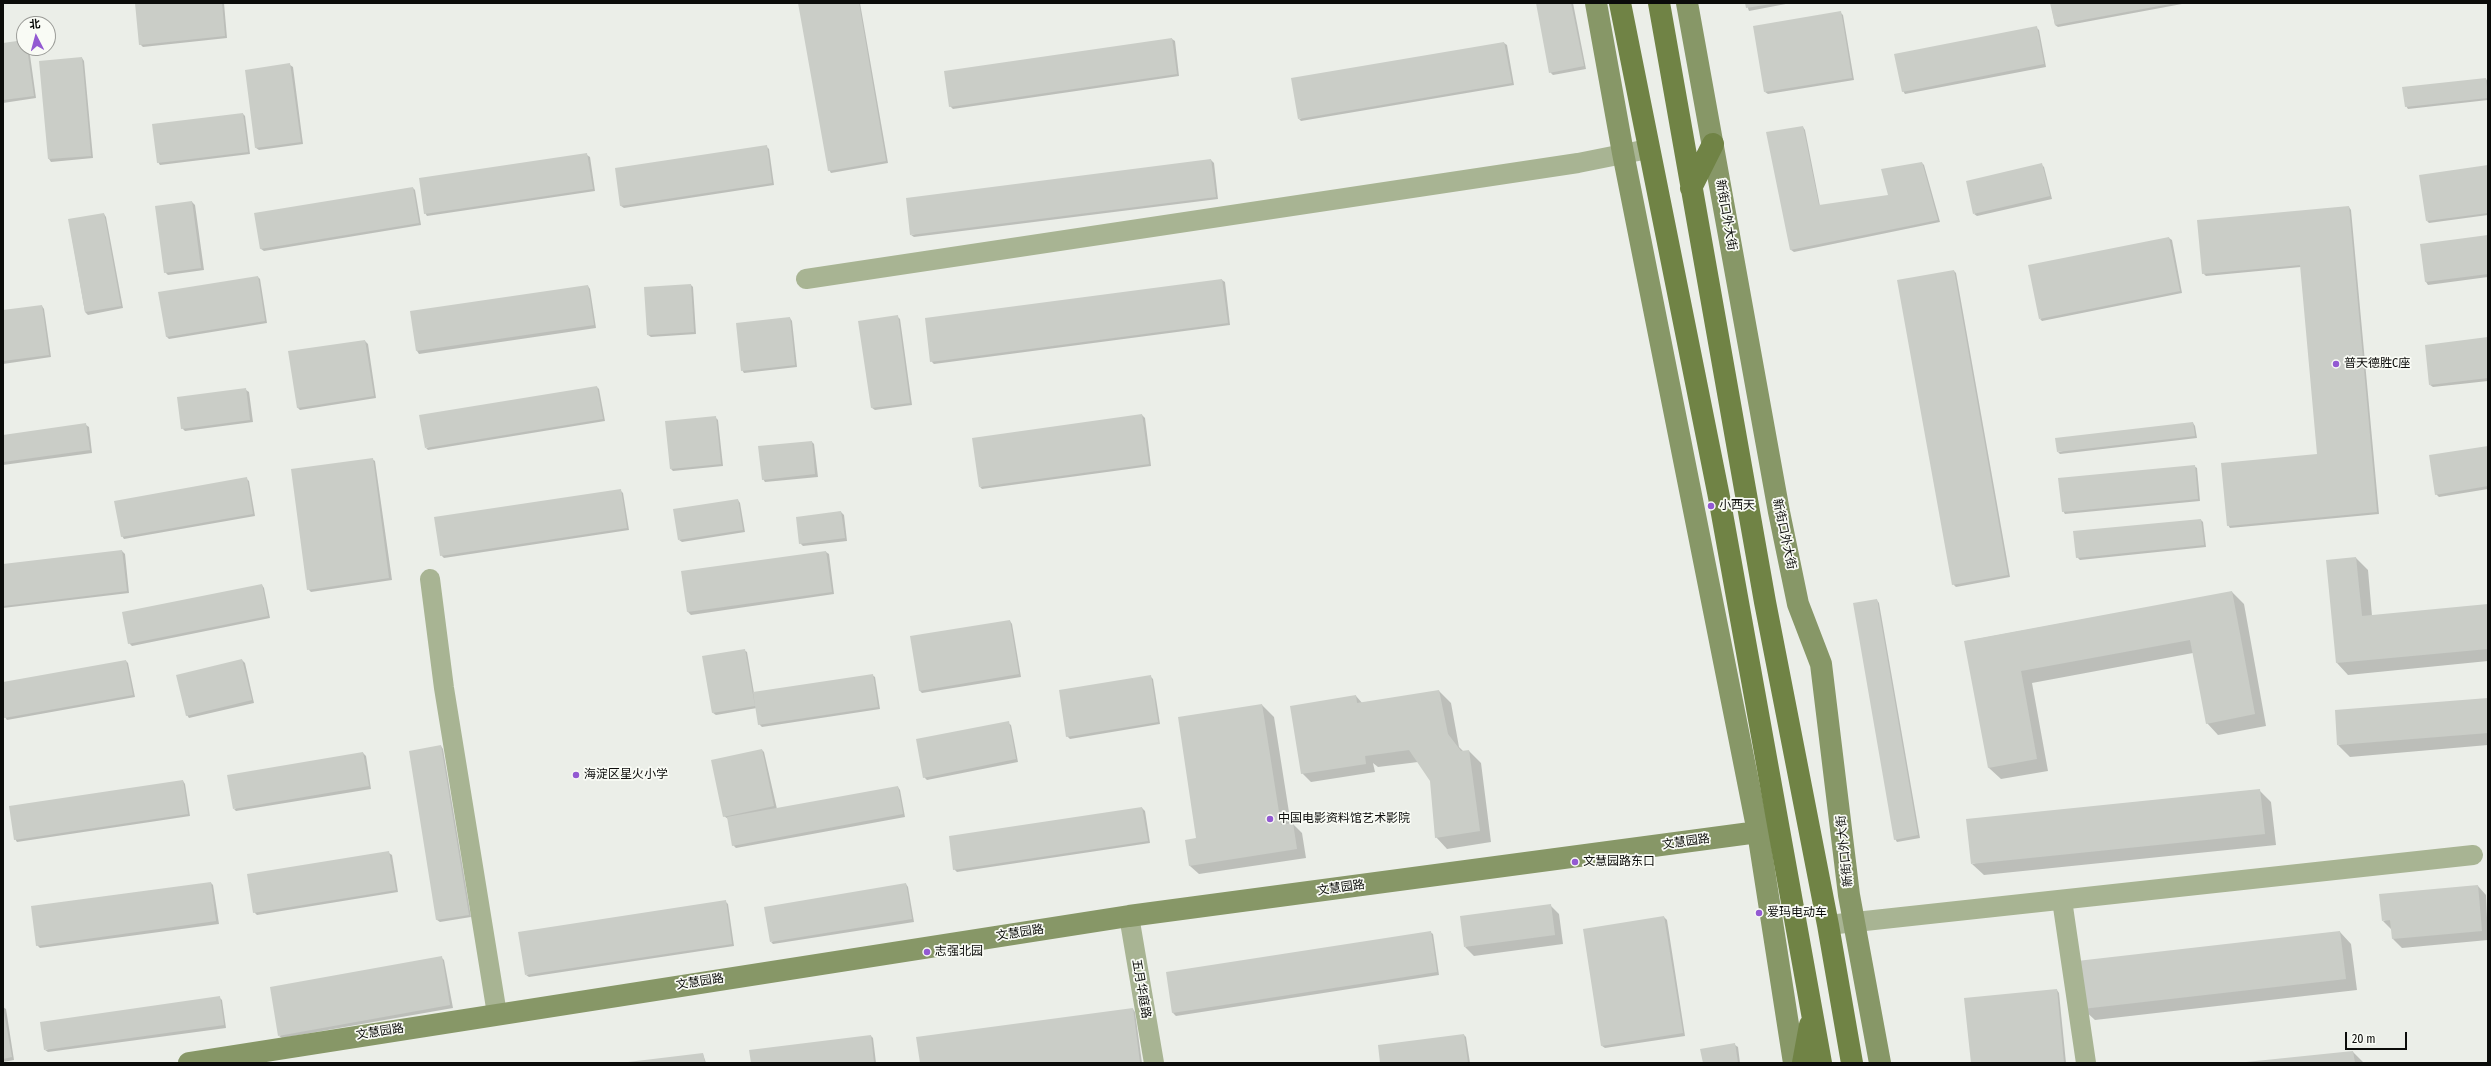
<!DOCTYPE html>
<meta charset="utf-8">
<style>
body{margin:0}
#map{position:relative;width:2491px;height:1066px;overflow:hidden;background:#ebeee8;font-family:"Fira Sans Condensed","Noto Sans SC",sans-serif}
canvas{display:block}
.frame{position:absolute;inset:0;border:4px solid #0b0c0a;pointer-events:none}
.north{position:absolute;left:16px;top:16px;width:40px;height:40px;box-sizing:border-box;background:#f9fbf5;border:1px solid #9a9b97;border-radius:50%;rotate:354deg;font-size:11px;font-weight:700;line-height:16px;text-align:center;color:#0b0c0a}
.north::after{content:'';display:block;margin:auto;width:14px;height:18px;background:#935ad2;clip-path:polygon(50% 0,100% 100%,50% 72%,0 100%)}
.scale{position:absolute;left:2345px;top:1032px;width:62px;height:18px;box-sizing:border-box;border:2px solid #0b0c0a;border-top:0;padding-left:5px;font-size:12px;line-height:14px;white-space:nowrap;color:#0b0c0a;-webkit-text-stroke:3px #f9fbf5;paint-order:stroke}
</style>
<div id="map">
<canvas width="2491" height="1066"></canvas>
<div class="frame"></div>
<div class="north">北</div>
<div class="scale">20 m</div>
</div>
<script>
const ctx = document.querySelector('canvas').getContext('2d');
ctx.lineJoin = 'round';
function fill(path, color) { ctx.fillStyle = color; ctx.fill(path, 'evenodd'); }
const toPath = rows => new Path2D(rows.map(r => 'M' + r).join(''));
function stroke(path, color, width, dash) { ctx.strokeStyle = color; ctx.lineWidth = width; ctx.lineCap = dash ? 'butt' : 'round'; ctx.setLineDash(dash || []); ctx.stroke(path); }
function drawText(font, color, halo, rows, align = 'center') {
  ctx.font = font + ' "Fira Sans Condensed","Noto Sans SC",sans-serif'; ctx.lineWidth = 3.5; ctx.setLineDash([]); ctx.textBaseline = 'middle'; ctx.strokeStyle = halo; ctx.fillStyle = color; for (const [text, x, y, turn = 0] of rows) {
    ctx.save(); ctx.translate(x, y); ctx.rotate((+turn || 0) * Math.PI / 180); ctx.textAlign = isNaN(turn) ? turn : align; if (halo) ctx.strokeText(text, 0, 0); ctx.fillText(text, 0, 0); ctx.restore();
  }
}
fill(toPath([
 [136,3,224,3,227,38,143,47,140,44],
 [799,3,860,3,888,163,831,173,829,170],
 [1537,3,1573,3,1586,69,1553,75,1550,72],
 [1746,3,1791,3,1749,11],
 [2051,3,2182,3,2182,4,2058,27,2055,25],
 [1840,12,1843,15,1854,80,1768,94,1765,92],
 [2036,27,2039,30,2046,67,1905,94,1903,91],
 [1172,39,1175,41,1179,76,953,109,950,106],
 [24,41,24,48,29,48,36,98,3,103,3,44],
 [1504,43,1507,45,1514,85,1301,121,1299,119],
 [82,58,84,61,93,158,51,162,49,159],
 [290,65,293,67,303,144,259,150,256,148],
 [2486,79,2488,82,2488,100,2408,109,2406,106],
 [243,114,245,116,250,154,160,165,158,162],
 [1803,127,1805,130,1820,206,1889,196,1922,163,1924,165,1940,222,1794,252,1791,250],
 [766,146,769,149,774,185,624,208,621,206,616,169],
 [587,155,590,157,595,191,427,216,425,213],
 [1211,160,1214,163,1218,199,914,237,911,235],
 [2041,164,2044,167,2052,199,1977,216,1974,214],
 [2488,166,2488,215,2429,223,2427,221],
 [413,188,415,190,421,225,264,251,261,249,256,214],
 [192,202,195,205,204,270,168,275,165,272],
 [2349,207,2351,210,2379,514,2230,528,2228,525,2318,455,2301,267,2206,276,2203,273],
 [104,214,106,217,123,308,88,315,85,312,69,220],
 [2488,236,2488,277,2428,285,2426,282,2421,245],
 [2169,238,2172,240,2182,293,2042,321,2040,319],
 [1954,271,1956,273,2010,577,1956,587,1953,584],
 [258,277,260,279,267,323,169,339,166,336],
 [1222,280,1225,282,1230,325,934,364,931,361,926,319],
 [691,285,693,287,696,334,651,337,648,335],
 [588,286,590,289,596,328,419,354,417,351,411,312],
 [42,306,44,309,51,357,3,364,3,311],
 [897,316,900,319,912,405,875,410,872,408],
 [790,318,792,321,797,367,744,373,742,370],
 [2488,338,2488,381,2433,387,2430,385],
 [365,341,368,344,376,398,300,410,297,407],
 [597,387,599,389,605,421,428,450,426,448],
 [246,390,249,392,253,422,185,431,182,428],
 [1142,415,1145,418,1151,466,982,489,980,487],
 [715,417,718,420,723,466,673,471,671,469],
 [2193,423,2195,426,2197,438,2060,454,2058,452],
 [86,425,89,427,92,453,3,465,3,436],
 [812,442,814,444,818,477,765,482,763,479],
 [2488,447,2488,489,2439,497,2436,494],
 [372,459,375,461,392,580,311,592,308,589],
 [2194,466,2197,468,2200,501,2065,514,2063,511],
 [246,478,249,481,255,516,124,539,122,536],
 [620,490,623,493,629,530,444,558,441,555],
 [738,500,740,503,745,532,682,542,679,540],
 [841,512,844,515,847,541,803,546,800,543],
 [2201,520,2203,522,2206,547,2080,560,2077,557],
 [122,551,125,554,129,593,3,608,3,565],
 [826,552,829,554,834,594,691,615,688,612,682,572],
 [2356,558,2368,570,2372,616,2488,605,2488,661,2348,675,2337,663],
 [262,585,264,588,270,618,132,646,129,643],
 [2232,592,2244,604,2266,726,2218,735,2207,723,2193,653,2032,683,2048,771,2001,779,1989,768,1966,641],
 [1877,600,1879,603,1920,838,1897,842,1895,839],
 [1010,621,1012,624,1021,677,922,693,919,690],
 [744,650,747,652,754,693,872,675,875,677,880,709,762,727,759,724,757,708,716,715,713,713],
 [242,660,245,663,254,703,189,718,187,715],
 [126,661,128,663,135,697,7,720,5,717,3,683],
 [1150,676,1153,679,1160,724,1070,739,1067,736],
 [1439,691,1451,703,1459,747,1463,751,1469,751,1481,763,1491,842,1447,849,1436,837,1431,781,1418,762,1378,767,1373,763,1375,772,1311,782,1302,773,1356,696,1363,704],
 [2488,699,2488,745,2350,757,2338,745],
 [1262,705,1274,717,1291,825,1293,824,1302,833,1306,858,1199,874,1190,866,1198,839],
 [1008,723,1011,725,1018,762,927,780,924,777],
 [441,746,443,749,471,917,440,922,437,920],
 [762,750,764,752,777,809,898,787,900,790,905,817,736,848,733,845,728,819,724,816],
 [363,753,366,756,371,789,236,811,234,809],
 [183,781,185,784,190,816,17,842,15,839],
 [2259,790,2271,802,2276,845,1984,875,1972,864],
 [1142,808,1145,811,1150,843,957,872,954,869],
 [389,853,392,855,398,892,257,915,254,912],
 [211,883,213,885,219,924,40,948,37,945],
 [906,884,908,887,914,922,773,944,771,942],
 [2478,886,2486,895,2488,940,2402,948,2393,939,2392,930,2383,921],
 [725,901,728,904,734,946,529,977,526,975],
 [1550,905,1559,914,1563,944,1474,956,1465,947],
 [1664,917,1667,920,1685,1036,1605,1048,1602,1046],
 [1430,932,1433,934,1439,975,1176,1016,1173,1013,1167,973],
 [2340,932,2351,944,2357,990,2095,1020,2083,1009],
 [441,957,444,960,453,1008,282,1038,279,1036],
 [2057,990,2059,993,2066,1063,1972,1063],
 [219,997,222,1000,226,1028,48,1052,45,1050],
 [3,1007,6,1009,14,1060,3,1062],
 [1133,1009,1135,1012,1142,1063,921,1063],
 [1464,1035,1466,1037,1470,1063,1381,1063],
 [871,1036,873,1038,876,1063,752,1063],
 [1735,1045,1738,1047,1740,1063,1704,1063],
 [2353,1052,2364,1063,2246,1063],
 [703,1054,706,1063,628,1063]
]), '#0003');
fill(toPath([
 [135,3,222,3,225,36,139,45],
 [798,3,859,3,886,161,828,171],
 [1536,3,1571,3,1584,66,1549,73],
 [1745,3,1771,3,1771,4,1746,8],
 [2050,3,2170,3,2170,4,2055,25],
 [1841,11,1852,78,1764,92,1753,26],
 [2037,26,2044,64,1902,92,1894,54],
 [1172,38,1177,74,949,107,944,71],
 [24,40,24,48,27,48,34,96,3,100,3,43],
 [1504,42,1512,83,1298,119,1291,78],
 [82,57,91,156,48,159,39,61],
 [290,63,301,142,255,148,245,70],
 [2486,78,2488,98,2405,107,2402,87],
 [243,113,248,152,157,163,152,124],
 [1803,126,1819,205,1888,195,1881,169,1922,162,1938,220,1790,250,1766,132],
 [767,145,772,183,620,206,615,168],
 [587,153,593,189,424,214,419,178],
 [1211,159,1216,197,910,235,906,198],
 [2042,163,2050,196,1973,214,1966,181],
 [2488,165,2488,213,2426,221,2419,175],
 [413,187,419,223,260,249,254,213],
 [192,201,201,268,164,273,155,206],
 [2349,206,2377,512,2227,526,2221,463,2317,454,2300,265,2202,274,2197,220],
 [104,213,121,306,85,312,68,219],
 [2488,235,2488,274,2425,282,2420,244],
 [2169,237,2180,291,2039,319,2028,265],
 [1954,270,2008,575,1952,585,1897,280],
 [258,276,265,321,166,337,158,292],
 [1222,279,1228,323,930,362,925,318],
 [691,284,694,332,647,335,644,287],
 [588,285,594,325,416,351,410,311],
 [42,305,49,355,3,361,3,310],
 [898,315,910,403,871,408,858,321],
 [790,317,795,365,741,371,736,323],
 [2488,337,2488,378,2429,385,2425,345],
 [365,340,374,396,297,408,288,351],
 [597,386,603,419,425,448,419,415],
 [246,388,250,420,181,429,177,397],
 [1142,414,1149,464,979,487,972,438],
 [716,416,721,464,670,469,665,421],
 [2193,422,2195,436,2057,452,2055,438],
 [86,423,90,450,3,462,3,435],
 [812,441,815,474,762,480,758,446],
 [2488,446,2488,486,2435,495,2429,455],
 [373,458,389,578,307,590,291,469],
 [2195,465,2198,499,2062,512,2058,478],
 [247,477,253,514,121,537,114,501],
 [621,489,627,528,440,556,434,517],
 [738,499,743,530,678,540,673,509],
 [841,511,845,538,799,544,796,517],
 [2201,519,2204,545,2076,558,2073,531],
 [122,550,127,591,3,606,3,564],
 [826,551,832,592,687,612,681,571],
 [2356,557,2362,616,2488,604,2488,649,2336,663,2326,560],
 [262,584,268,616,128,644,122,612],
 [2232,591,2255,714,2206,724,2190,640,2021,671,2037,759,1988,768,1964,641],
 [1877,599,1918,835,1894,840,1853,603],
 [1010,620,1019,674,919,691,910,636],
 [745,649,755,706,712,713,702,656],
 [242,659,252,700,186,716,176,675],
 [126,660,133,695,4,718,3,682],
 [873,674,878,707,758,725,753,692],
 [1151,675,1158,722,1066,737,1059,690],
 [1439,690,1448,734,1461,751,1469,750,1480,831,1435,838,1430,781,1409,750,1365,756,1366,764,1301,774,1290,706,1356,695,1357,703],
 [2488,698,2488,733,2337,745,2335,710],
 [1262,704,1281,825,1293,823,1297,849,1189,866,1185,840,1196,838,1178,717],
 [1009,721,1016,759,923,778,916,739],
 [441,745,469,915,436,920,409,751],
 [762,749,774,806,723,817,711,760],
 [363,752,369,786,233,809,227,775],
 [183,780,188,814,14,840,9,806],
 [898,786,903,814,732,846,727,817],
 [2260,789,2265,834,1971,864,1966,819],
 [1142,807,1148,841,953,870,949,836],
 [389,851,396,890,253,913,247,874],
 [211,882,216,921,36,946,31,906],
 [906,883,912,919,770,942,764,907],
 [2478,885,2482,931,2392,939,2390,920,2382,921,2379,894],
 [726,900,732,944,525,975,518,932],
 [1551,904,1555,935,1464,947,1460,916],
 [1664,916,1683,1033,1601,1046,1583,929],
 [1431,931,1437,972,1172,1013,1166,972],
 [2340,931,2346,979,2082,1009,2077,961],
 [442,956,450,1005,278,1036,270,987],
 [2057,989,2064,1063,1971,1063,1964,998],
 [220,996,224,1025,44,1050,40,1022],
 [3,1007,12,1057,3,1059],
 [1133,1008,1140,1063,920,1063,916,1037],
 [1464,1034,1468,1063,1380,1063,1378,1045],
 [871,1035,874,1063,751,1063,749,1050],
 [1735,1043,1738,1063,1703,1063,1700,1049],
 [2353,1051,2355,1063,2246,1063,2246,1062],
 [703,1053,705,1063,628,1063,628,1062]
]), '#cacdc7');
stroke(toPath([
 [806,279,1578,163,1648,149],
 [430,579,444,688,497,1014],
 [2062,900,2086,1063],
 [1129,916,1154,1063],
 [1828,925,2473,855]
]), '#a8b493', 20);
stroke(toPath([
 [1596,3,1623,153,1758,832,1794,1063],
 [1687,3,1779,512,1798,604,1821,664,1849,895,1880,1063],
 [189,1063,1129,916,1758,832]
]), '#879767', 22);
stroke(toPath([
 [1620,3,1719,497,1821,1063],
 [1659,3,1765,602,1828,925,1852,1063],
 [1691,188,1713,144],
 [1803,1063,1810,1025]
]), '#708345', 22);
for (const [x, y, r, color] of [
 [2336,364,4,"#935ad2"],
 [1711,506,4,"#935ad2"],
 [576,775,4,"#935ad2"],
 [1270,819,4,"#935ad2"],
 [1575,862,4,"#935ad2"],
 [1759,913,4,"#935ad2"],
 [927,952,4,"#935ad2"]
]) { const dot = new Path2D(); dot.arc(x, y, r, 0, 2 * Math.PI); ctx.fillStyle = color; ctx.fill(dot); stroke(dot, '#f9fbf5', 1.5); }
drawText('12px', '#0b0c0a', '#f9fbf5', [
 ["新街口外大街",1726,215,80],
 ["新街口外大街",1784,534,78],
 ["文慧园路",1686,842,-8],
 ["新街口外大街",1845,851,-96],
 ["文慧园路",1341,888,-8],
 ["文慧园路",1020,933,-9],
 ["文慧园路",700,982,-9],
 ["五月华庭路",1141,989,80],
 ["文慧园路",380,1032,-9]
]);
drawText('12px', '#0b0c0a', '#f9fbf5', [
 ["普天德胜C座",2344,364],
 ["小西天",1719,506],
 ["海淀区星火小学",584,775],
 ["中国电影资料馆艺术影院",1278,819],
 ["文慧园路东口",1583,862],
 ["爱玛电动车",1767,913],
 ["志强北园",935,952]
], 'left');
</script>
